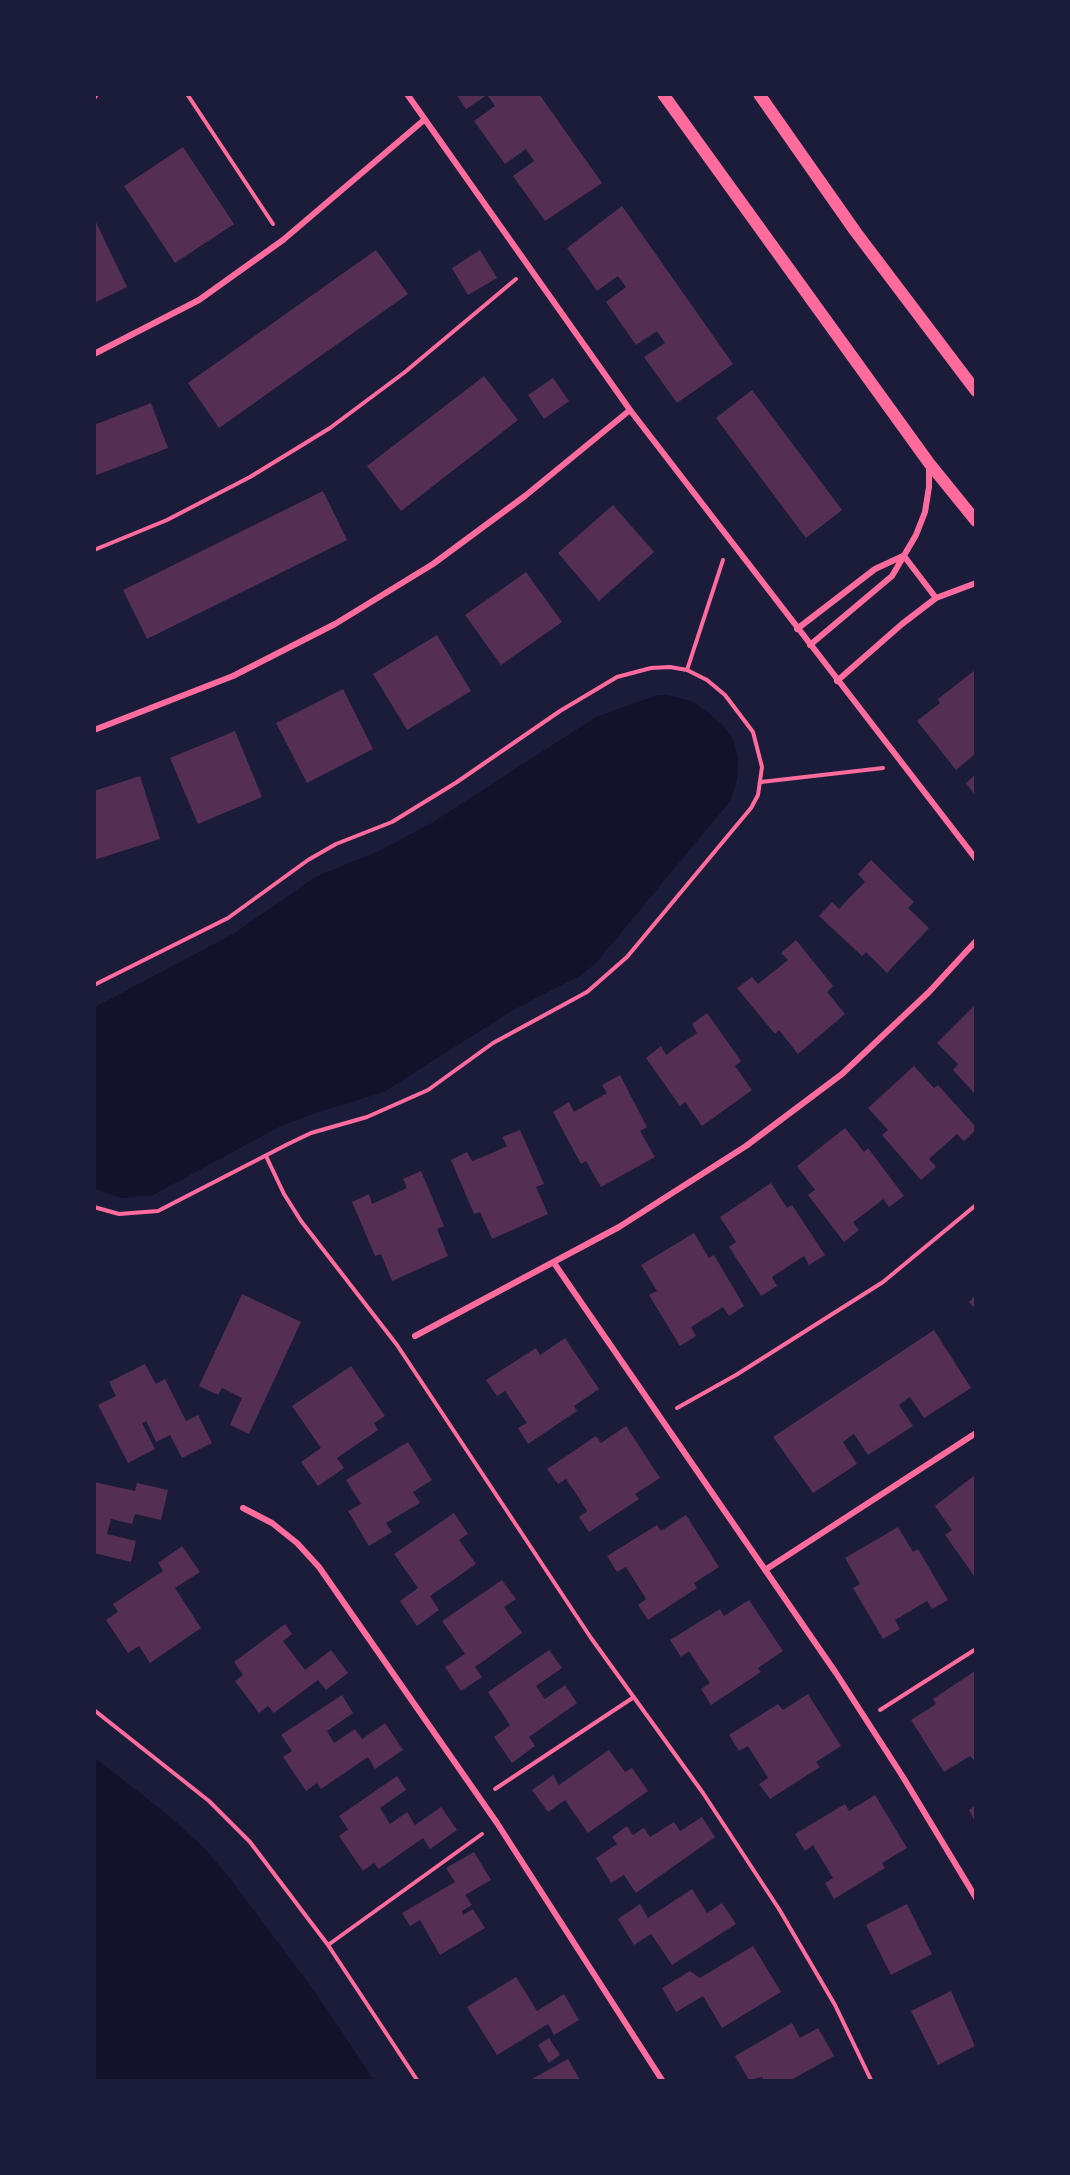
<!DOCTYPE html>
<style>
body{margin:0}
#map{position:relative;width:1070px;height:2175px;overflow:hidden;background:#1b1b3a;font-family:Lato,sans-serif}
canvas{display:block}
.frame{position:absolute;inset:0;border:96px solid #1b1b3a;pointer-events:none}
</style>
<div id="map">
<canvas width="1070" height="2175"></canvas>
<div class="frame"></div>
</div>
<script>
const ctx = document.querySelector('canvas').getContext('2d');
ctx.lineJoin = 'round';
function fill(path, color) { ctx.fillStyle = color; ctx.fill(path, 'evenodd'); }
const toPath = rows => new Path2D(rows.map(r => 'M' + r).join(''));
function stroke(path, color, width, dash) { ctx.strokeStyle = color; ctx.lineWidth = width; ctx.lineCap = dash ? 'butt' : 'round'; ctx.setLineDash(dash || []); ctx.stroke(path); }
fill(toPath([
 [657,695,667,695,694,702,722,724,733,740,738,758,737,780,731,800,596,963,581,975,513,1010,384,1092,315,1113,279,1127,153,1195,121,1198,95,1189,95,1007,235,933,315,877,379,851,430,824,596,717],
 [95,1758,168,1815,200,1844,226,1873,313,1989,374,2080,95,2080]
]), '#12122b');
fill(toPath([
 [456,94,539,94,602,183,545,221,513,176,534,161,526,149,505,164,474,121,495,106,491,100,487,95,466,109],
 [183,147,234,224,175,263,124,186],
 [622,206,733,364,677,403,644,357,665,343,657,331,636,345,606,302,626,287,620,279,618,276,597,291,567,248],
 [94,218,127,287,94,303],
 [376,250,408,294,219,428,188,383],
 [480,250,497,278,468,295,452,268],
 [484,376,518,420,401,511,367,466],
 [553,378,569,401,544,419,528,395],
 [752,390,842,510,806,538,716,418],
 [151,403,168,448,94,476,94,425],
 [323,491,347,540,147,639,123,590],
 [613,505,654,552,599,601,558,553],
 [526,572,562,622,501,665,465,615],
 [437,635,471,691,407,730,373,674],
 [975,670,975,754,956,770,917,721,940,703,938,699],
 [343,689,373,749,307,783,276,723],
 [235,731,262,797,198,824,170,758],
 [975,775,975,795,966,783],
 [140,776,160,839,94,860,94,791],
 [871,860,914,902,908,908,929,928,887,973,866,952,862,956,819,916,832,902,839,909,852,895,865,882,858,874],
 [796,940,833,986,827,992,845,1014,798,1054,779,1030,775,1034,737,988,752,977,758,984,788,960,781,953],
 [975,1005,975,1094,953,1070,958,1064,937,1043],
 [707,1013,741,1061,735,1066,752,1090,702,1126,685,1102,680,1106,646,1058,661,1046,666,1055,682,1043,697,1033,692,1024],
 [914,1066,934,1088,938,1085,975,1126,975,1131,964,1141,957,1134,929,1159,936,1167,921,1180,882,1135,888,1130,868,1108],
 [620,1075,647,1127,640,1131,655,1157,601,1187,586,1161,581,1164,553,1112,569,1102,574,1112,607,1093,602,1085],
 [845,1128,864,1152,868,1148,904,1196,889,1207,883,1199,868,1211,853,1222,859,1230,844,1242,808,1195,815,1190,797,1166],
 [520,1130,544,1184,536,1187,548,1214,492,1239,480,1212,474,1214,451,1160,467,1152,472,1161,490,1154,507,1146,502,1137],
 [421,1171,444,1226,437,1229,448,1256,392,1281,381,1254,375,1256,352,1202,369,1194,372,1204,407,1188,403,1179],
 [771,1183,787,1208,792,1205,825,1255,809,1265,804,1256,772,1277,777,1286,761,1296,729,1247,736,1242,720,1217],
 [694,1233,709,1258,714,1255,744,1306,729,1316,723,1307,691,1327,696,1336,680,1346,649,1295,657,1291,641,1265],
 [242,1294,301,1322,249,1434,230,1425,242,1398,222,1388,218,1395,199,1386],
 [975,1296,975,1309,969,1302],
 [934,1330,971,1388,924,1418,910,1397,907,1399,899,1405,913,1426,868,1455,854,1434,851,1436,843,1442,857,1464,813,1493,773,1437],
 [565,1338,599,1389,574,1406,577,1411,528,1444,518,1428,527,1423,505,1391,497,1396,486,1380,536,1348,540,1355],
 [145,1364,156,1384,165,1379,186,1421,198,1415,212,1443,182,1458,170,1435,156,1442,146,1421,142,1423,155,1449,128,1463,98,1405,116,1396,109,1382],
 [351,1366,385,1416,374,1423,378,1430,337,1458,344,1468,318,1486,301,1462,321,1448,292,1406],
 [626,1426,660,1478,635,1494,639,1499,589,1532,579,1517,587,1511,577,1495,566,1479,558,1484,547,1469,596,1436,601,1443],
 [408,1442,432,1480,413,1492,420,1503,386,1523,392,1532,369,1546,348,1511,361,1504,346,1480],
 [975,1475,975,1577,945,1535,952,1530,935,1506],
 [94,1482,135,1491,137,1483,168,1490,161,1520,135,1514,132,1524,111,1519,107,1534,136,1541,131,1562,94,1553],
 [454,1513,468,1534,459,1540,476,1564,430,1596,439,1610,417,1626,400,1601,418,1588,394,1554],
 [686,1515,719,1567,694,1583,697,1588,648,1620,638,1605,646,1599,626,1567,617,1572,607,1556,657,1525,661,1531],
 [898,1527,913,1552,918,1549,948,1600,932,1609,927,1601,895,1620,900,1629,883,1639,853,1588,860,1584,845,1558],
 [182,1546,200,1572,175,1588,201,1628,150,1663,139,1646,128,1653,106,1620,118,1612,113,1604,163,1571,158,1563],
 [502,1580,516,1599,504,1607,522,1633,475,1667,482,1677,461,1691,445,1667,465,1654,442,1621],
 [749,1600,783,1651,758,1668,761,1672,711,1705,701,1689,710,1683,699,1667,689,1651,681,1657,670,1640,720,1609,724,1616],
 [285,1624,292,1634,283,1641,305,1670,331,1650,348,1673,326,1690,318,1680,274,1713,268,1706,259,1713,235,1681,243,1675,234,1662],
 [549,1650,562,1668,536,1686,545,1699,565,1685,577,1703,529,1737,535,1746,512,1763,494,1737,510,1725,488,1692],
 [975,1671,975,1761,970,1756,944,1772,911,1720,936,1704,933,1699],
 [808,1694,841,1746,816,1762,820,1767,770,1799,759,1784,768,1778,748,1746,739,1751,729,1735,778,1704,783,1710],
 [342,1695,353,1713,327,1731,334,1743,355,1729,362,1739,385,1723,403,1750,375,1769,368,1757,321,1789,317,1783,306,1791,283,1757,292,1751,281,1735],
 [609,1750,625,1772,632,1768,648,1791,588,1833,565,1800,548,1812,532,1790,553,1775,559,1785],
 [397,1776,406,1790,380,1808,390,1824,407,1812,415,1825,441,1807,457,1830,430,1849,423,1838,379,1869,374,1863,363,1871,339,1836,348,1829,339,1816],
 [875,1795,907,1848,882,1863,885,1868,834,1899,825,1883,833,1878,813,1845,805,1851,795,1834,845,1804,849,1811],
 [975,1806,975,1822,969,1810],
 [702,1817,715,1837,636,1893,624,1875,611,1883,596,1858,617,1844,612,1837,627,1826,633,1835,644,1828,650,1837,674,1822,680,1831],
 [474,1852,491,1880,465,1895,472,1905,462,1911,463,1915,473,1909,485,1928,440,1955,420,1920,410,1926,402,1913,455,1882,446,1868],
 [692,1889,707,1913,722,1903,736,1924,672,1965,651,1934,634,1945,618,1919,640,1904,648,1918],
 [907,1904,932,1954,891,1975,866,1925],
 [753,1946,781,1992,722,2028,703,1996,676,2012,662,1988,690,1971,700,1978],
 [516,1977,537,2011,564,1994,579,2020,554,2035,548,2024,497,2055,467,2007],
 [951,1991,975,2046,938,2065,911,2011],
 [792,2023,800,2038,818,2028,834,2056,791,2080,764,2080,762,2077,749,2080,735,2056],
 [549,2038,560,2055,549,2063,538,2045],
 [568,2059,580,2080,530,2080]
]), '#542f53');
stroke(toPath([
 [187,94,273,224],
 [94,99,97,94],
 [94,550,167,520,250,477,330,428,405,372,516,279],
 [687,670,723,560],
 [761,782,883,768],
 [94,985,228,918,308,860,336,844,392,822,457,782,560,711,617,677,651,668,670,667,687,670,707,680,725,695,753,732,762,767,758,795,751,808,627,957,587,992,493,1043,428,1090,367,1117,311,1133,288,1144,158,1211,119,1214,94,1207],
 [266,1156,284,1194,301,1221,397,1345,591,1638,703,1793,779,1909,835,2005,871,2080],
 [677,1408,736,1375,883,1282,976,1205],
 [94,1710,209,1801,250,1842,328,1945,417,2080],
 [880,1710,976,1649],
 [495,1789,634,1697],
 [328,1945,482,1834]
]), '#ff6b9d', 4);
stroke(toPath([
 [407,94,630,410,976,859],
 [94,354,199,300,283,240,424,120],
 [904,556,936,598],
 [797,629,875,569,903,556],
 [810,645,892,576,916,535,925,512,929,487,929,467],
 [837,681,902,624,936,598,976,583],
 [94,730,233,676,335,624,433,564,525,496,630,410],
 [554,1263,836,1673,903,1777,976,1898],
 [415,1336,619,1227,746,1146,842,1074,929,992,976,941],
 [243,1508,272,1523,297,1543,319,1567,497,1823,662,2080],
 [765,1570,976,1433]
]), '#ff6b9d', 6);
stroke(toPath([
 [663,94,929,463,976,521],
 [759,94,855,231,976,391]
]), '#ff6b9d', 12);
</script>
